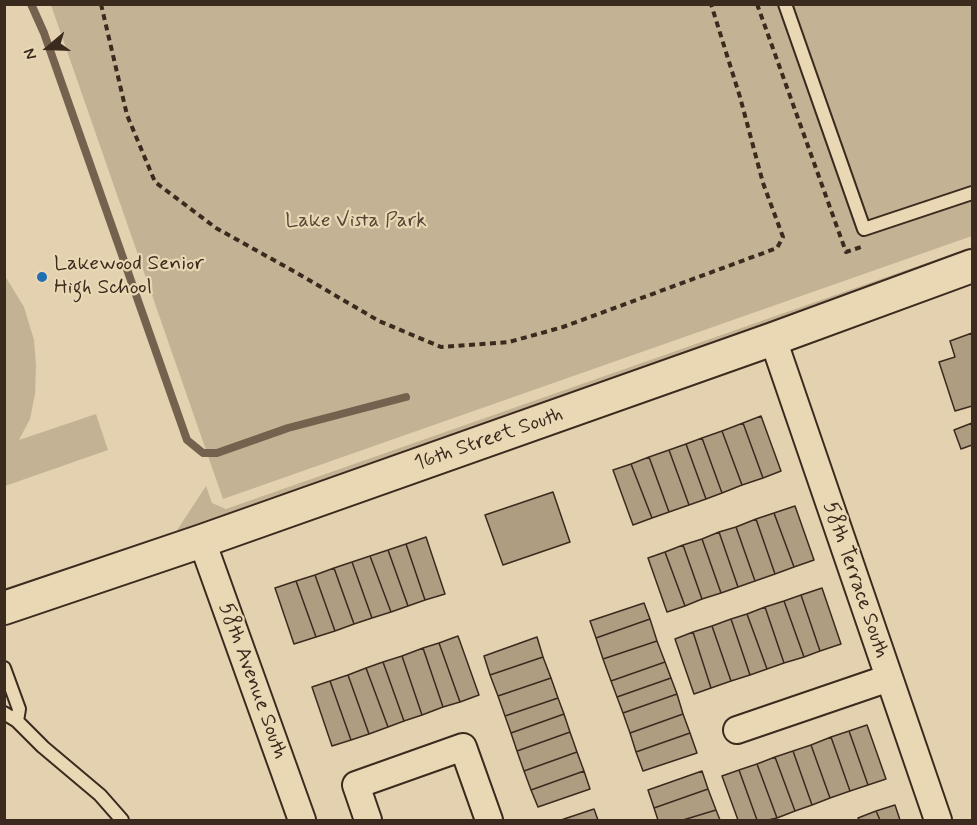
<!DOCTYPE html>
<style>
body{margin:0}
#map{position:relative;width:977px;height:825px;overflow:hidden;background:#e3d1af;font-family:Mynerve,sans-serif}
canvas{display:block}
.frame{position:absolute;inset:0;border:6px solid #3b2a1e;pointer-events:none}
.north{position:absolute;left:18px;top:18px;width:60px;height:60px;-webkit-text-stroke:4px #ead8b5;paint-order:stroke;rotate:251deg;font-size:16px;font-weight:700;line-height:24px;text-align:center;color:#3b2a1e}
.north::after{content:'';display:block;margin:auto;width:21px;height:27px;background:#3b2a1e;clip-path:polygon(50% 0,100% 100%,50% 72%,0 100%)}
</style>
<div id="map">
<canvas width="977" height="825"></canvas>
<div class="frame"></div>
<div class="north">N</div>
</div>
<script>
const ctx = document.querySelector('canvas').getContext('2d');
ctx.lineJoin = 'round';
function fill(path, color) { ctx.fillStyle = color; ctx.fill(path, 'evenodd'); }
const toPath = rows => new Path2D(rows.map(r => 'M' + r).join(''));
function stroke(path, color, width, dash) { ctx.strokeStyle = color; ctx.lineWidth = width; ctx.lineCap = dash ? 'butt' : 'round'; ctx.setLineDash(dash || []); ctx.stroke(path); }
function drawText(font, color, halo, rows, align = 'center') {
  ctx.font = font + ' Mynerve,sans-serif'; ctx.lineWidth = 4.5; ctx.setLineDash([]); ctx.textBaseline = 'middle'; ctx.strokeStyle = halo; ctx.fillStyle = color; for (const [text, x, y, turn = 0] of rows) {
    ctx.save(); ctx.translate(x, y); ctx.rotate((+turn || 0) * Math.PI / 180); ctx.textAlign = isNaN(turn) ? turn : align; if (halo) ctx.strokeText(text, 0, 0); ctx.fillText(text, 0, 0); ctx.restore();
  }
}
fill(toPath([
 [51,5,972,5,972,236,223,499],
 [972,247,972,253,172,538,206,486,212,503,226,509],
 [5,276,24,307,34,340,36,366,35,394,30,419,19,440,96,414,108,450,5,486]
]), '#c4b294');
stroke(toPath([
 [31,4,44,33,187,440,203,453,217,453,288,428,406,397]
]), '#74624f', 8);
const building = toPath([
 [972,333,972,406,955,411,939,362,955,357,950,341,972,333],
 [761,416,781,471,763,478,743,423,761,416],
 [743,423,763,478,742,485,722,431,743,423],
 [972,423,972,445,961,449,954,430,972,423],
 [722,431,742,485,722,493,702,438,722,431],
 [702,438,722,493,706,499,686,444,702,438],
 [686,444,706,499,689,505,669,450,686,444],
 [669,450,689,505,669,512,649,457,669,450],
 [649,457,669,512,652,518,631,464,649,457],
 [631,464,652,518,633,525,613,470,631,464],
 [553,492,570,542,503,565,485,515,553,492],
 [795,506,814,560,794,567,774,513,795,506],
 [774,513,794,567,775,574,756,519,774,513],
 [756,519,775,574,755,581,736,527,756,519],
 [736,527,755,581,738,587,719,532,736,527],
 [719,532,738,587,721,593,702,539,719,532],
 [426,537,445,594,425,600,406,544,426,537],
 [702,539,721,593,702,599,683,545,702,539],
 [406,544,425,600,408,606,388,550,406,544],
 [683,545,702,599,685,606,665,552,683,545],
 [388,550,408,606,391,612,370,556,388,550],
 [665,552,685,606,667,612,648,558,665,552],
 [370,556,391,612,372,618,352,562,370,556],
 [352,562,372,618,354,624,334,568,352,562],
 [334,568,354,624,335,631,315,575,334,568],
 [315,575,335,631,316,637,296,581,315,575],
 [296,581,316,637,294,644,275,588,296,581],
 [822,588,841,644,820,651,801,595,822,588],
 [801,595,820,651,804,657,784,601,801,595],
 [784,601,804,657,784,663,765,607,784,601],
 [644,603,650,619,596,638,590,621,644,603],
 [765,607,784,663,767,669,747,614,765,607],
 [747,614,767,669,750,675,731,619,747,614],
 [650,619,657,641,603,659,596,638,650,619],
 [731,619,750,675,731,681,712,626,731,619],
 [712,626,731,681,711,688,693,632,712,626],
 [693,632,711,688,694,694,675,639,693,632],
 [458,636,479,695,460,702,439,643,458,636],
 [537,637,543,657,490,675,484,656,537,637],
 [657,641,665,662,611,681,603,659,657,641],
 [439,643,460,702,443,707,423,648,439,643],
 [423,648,443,707,422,715,402,656,423,648],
 [402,656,422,715,404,721,383,662,402,656],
 [543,657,551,678,498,696,490,675,543,657],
 [383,662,404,721,388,727,366,668,383,662],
 [665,662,671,678,617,697,611,681,665,662],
 [366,668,388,727,369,734,348,675,366,668],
 [348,675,369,734,351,740,330,681,348,675],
 [551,678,558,698,505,716,498,696,551,678],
 [671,678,677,694,623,713,617,697,671,678],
 [330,681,351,740,332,746,312,687,330,681],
 [677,694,683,714,630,733,623,713,677,694],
 [558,698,564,714,511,733,505,716,558,698],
 [564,714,570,732,517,751,511,733,564,714],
 [683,714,690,733,636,752,630,733,683,714],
 [867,725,886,779,868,785,849,731,867,725],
 [849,731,868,785,850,791,831,737,849,731],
 [570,732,577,752,524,771,517,751,570,732],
 [690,733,697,753,643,771,636,752,690,733],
 [831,737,850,791,830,798,811,745,831,737],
 [811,745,830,798,812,805,793,751,811,745],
 [793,751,812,805,795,811,775,757,793,751],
 [577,752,584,771,531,790,524,771,577,752],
 [775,757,795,811,777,818,757,764,775,757],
 [757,764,777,818,768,820,757,820,739,770,757,764],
 [739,770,757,820,738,820,722,776,739,770],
 [584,771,590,789,538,807,531,790,584,771],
 [702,771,708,789,654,808,648,790,702,771],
 [708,789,716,810,683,820,658,820,654,808,708,789],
 [895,805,900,820,880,820,876,811,895,805],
 [594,809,598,820,561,820,594,809],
 [716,810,720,820,683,820,716,810],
 [876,811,880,820,859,820,858,818,876,811]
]);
fill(building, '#af9d82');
stroke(building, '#3b2a1e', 1.5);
const service = toPath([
 [785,4,864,229,972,193],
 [4,668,19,709,17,721],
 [4,713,17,721,43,747,100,795,122,820]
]);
const minor = toPath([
 [773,339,938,820],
 [202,541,302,820],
 [737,730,889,678],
 [368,820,356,785,463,747,489,820]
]);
const tertiary = toPath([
 [4,608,202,541,773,339,972,266]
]);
stroke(service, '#3b2a1e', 16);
stroke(minor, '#3b2a1e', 30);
stroke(tertiary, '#3b2a1e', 36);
stroke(toPath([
 [101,4,127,115,155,182,216,228,297,273,379,321,441,347,509,342,563,327,777,248,783,237,763,183,740,97,711,4],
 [757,4,846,252,861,247]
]), '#3b2a1e', 4, [6, 4.5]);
stroke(service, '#ead8b5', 12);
stroke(minor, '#ead8b5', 26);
stroke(tertiary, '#ead8b5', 32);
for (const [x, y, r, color] of [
 [42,277,6,"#1f6fb2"]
]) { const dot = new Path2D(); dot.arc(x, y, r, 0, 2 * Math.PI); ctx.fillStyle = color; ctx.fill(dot); stroke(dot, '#ead8b5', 2); }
drawText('21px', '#564536', '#ead8b5', [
 ["Lake Vista Park",356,222]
]);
drawText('21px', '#3b2a1e', '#ead8b5', [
 ["Lakewood Senior",54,265],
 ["High School",54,289]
], 'left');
drawText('21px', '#3b2a1e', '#ead8b5', [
 ["16th Street South",489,440,-19],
 ["58th Terrace South",855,580,71],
 ["58th Avenue South",252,681,70]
]);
</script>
